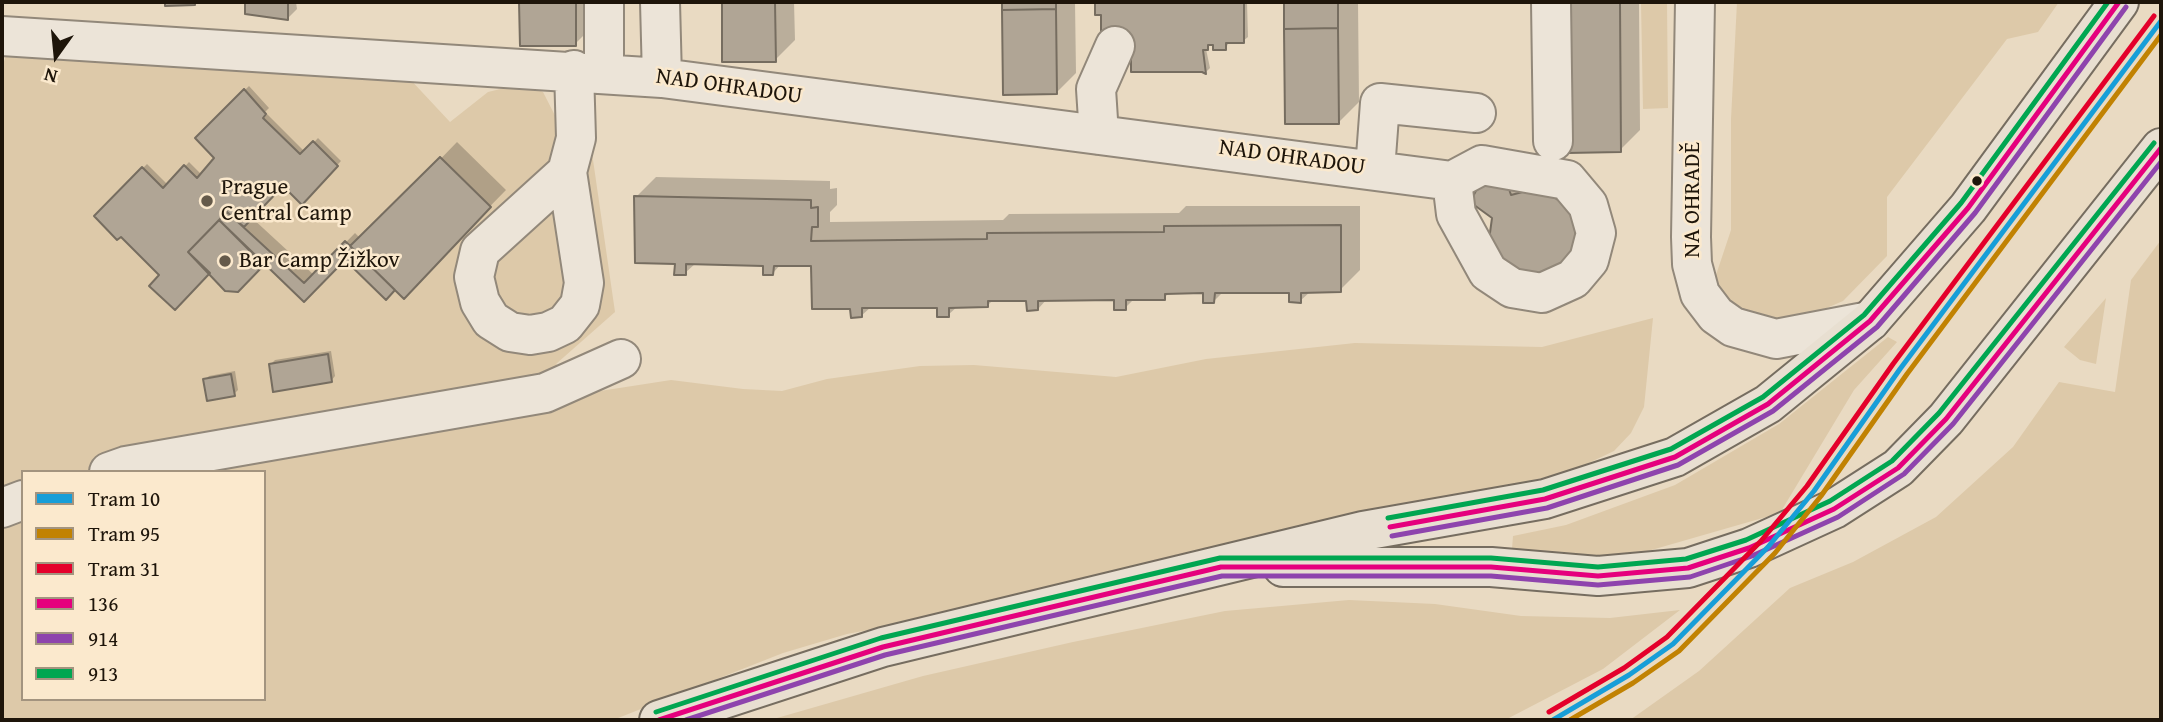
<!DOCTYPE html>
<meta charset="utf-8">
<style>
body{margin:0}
#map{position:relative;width:2163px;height:722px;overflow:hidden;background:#e9dac2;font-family:"Gentium Book Plus",serif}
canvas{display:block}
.frame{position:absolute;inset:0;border:4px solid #1e150a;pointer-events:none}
.legend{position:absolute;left:21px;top:470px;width:245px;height:231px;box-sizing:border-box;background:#fbe9cd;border:2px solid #a3947f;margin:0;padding:9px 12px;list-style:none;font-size:21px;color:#1e150a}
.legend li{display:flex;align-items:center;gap:14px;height:35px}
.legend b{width:35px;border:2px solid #a3947f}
.north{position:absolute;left:21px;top:21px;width:70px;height:70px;-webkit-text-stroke:5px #fbe9cd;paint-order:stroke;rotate:195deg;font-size:19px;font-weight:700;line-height:28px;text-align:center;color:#1e150a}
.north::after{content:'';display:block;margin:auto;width:24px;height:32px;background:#1e150a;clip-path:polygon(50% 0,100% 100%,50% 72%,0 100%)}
</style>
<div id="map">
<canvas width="2163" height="722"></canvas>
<div class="frame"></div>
<ul class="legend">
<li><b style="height:9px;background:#179ed8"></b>Tram 10</li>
<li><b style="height:9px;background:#c18202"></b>Tram 95</li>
<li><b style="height:9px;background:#e4002b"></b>Tram 31</li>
<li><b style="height:9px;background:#e5007d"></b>136</li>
<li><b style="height:9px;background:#8e44ad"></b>914</li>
<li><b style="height:9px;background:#00a651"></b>913</li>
</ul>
<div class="north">N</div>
</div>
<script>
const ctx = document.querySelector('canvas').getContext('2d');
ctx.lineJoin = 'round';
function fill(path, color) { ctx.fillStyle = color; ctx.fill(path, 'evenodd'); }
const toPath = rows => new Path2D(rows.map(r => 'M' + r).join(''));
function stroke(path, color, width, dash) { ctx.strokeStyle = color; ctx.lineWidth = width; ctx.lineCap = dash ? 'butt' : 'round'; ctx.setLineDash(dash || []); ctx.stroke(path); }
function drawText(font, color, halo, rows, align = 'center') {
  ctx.font = font + ' "Gentium Book Plus",serif'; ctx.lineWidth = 5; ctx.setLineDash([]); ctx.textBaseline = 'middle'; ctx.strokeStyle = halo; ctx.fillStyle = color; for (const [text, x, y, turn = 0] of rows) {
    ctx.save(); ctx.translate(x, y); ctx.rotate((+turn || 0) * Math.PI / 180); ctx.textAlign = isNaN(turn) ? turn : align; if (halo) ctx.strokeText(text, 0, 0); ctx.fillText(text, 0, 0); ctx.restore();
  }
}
fill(toPath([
 [1641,2,1667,2,1668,108,1643,109],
 [1737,2,2059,2,2038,32,2007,39,1887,197,1887,256,1843,301,1801,319,1755,320,1731,308,1713,284,1731,230,1731,119],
 [7,52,408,77,450,122,488,92,525,83,543,92,572,149,592,153,615,312,556,364,600,391,671,380,743,389,782,391,827,379,920,366,974,365,1116,377,1206,359,1355,343,1542,347,1653,318,1644,407,1631,433,1614,451,1574,470,1114,584,847,634,783,653,613,720,2,720,2,68],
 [23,472,264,472,264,699,23,699],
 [2161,240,2161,720,1630,720,1699,671,1790,588,1853,562,1936,517,2013,447,2059,382,2115,392,2131,280],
 [2106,298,2096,364,2080,360,2064,347],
 [1888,337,1897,342,1854,390,1780,513,1641,553,1558,558,1512,549,1513,536,1566,525,1675,485,1779,424],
 [1349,600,1435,604,1521,616,1610,618,1680,610,1603,669,1505,720,770,720,923,676,1073,642,1225,611]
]), '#ddc9a9');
fill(toPath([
 [246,2,296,2,297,9,288,18,247,13],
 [521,2,595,2,595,24,575,44,521,45],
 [723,2,794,2,795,40,775,60,724,61],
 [1004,2,1075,2,1076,73,1056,93,1005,93],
 [1097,2,1247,2,1248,37,1243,41,1230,41,1225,49,1215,41,1206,49,1210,68,1206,72,1132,45,1102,13,1097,13],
 [1286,2,1358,2,1359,102,1339,122,1287,122],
 [1567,2,1639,2,1640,130,1620,150],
 [249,86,269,108,265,112,305,152,318,138,341,161,302,202,283,183,251,217,314,275,355,233,362,240,457,142,506,190,403,295,345,257,304,300,264,263,238,290,225,290,208,273,161,275,121,234,96,216,147,164,168,185,189,162,202,175,216,158,197,138],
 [656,177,830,181,830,189,837,188,837,205,830,212,830,222,1003,220,1009,214,1179,213,1186,206,1360,206,1360,270,1340,290,1311,291,1300,301,1291,291,1224,291,1214,301,1204,291,1170,292,1164,298,1135,298,1125,308,1116,299,1047,299,1038,309,1028,299,994,299,987,306,958,306,948,315,939,306,871,307,861,316,813,265,781,264,773,273,765,264,696,263,685,273,636,197],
 [1513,185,1515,192,1535,187,1553,189,1580,232,1563,265,1479,208],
 [331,351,335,376,331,381,271,364,275,360],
 [235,371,238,390,234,394,205,380,209,376]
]), '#0003');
const building = toPath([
 [165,2,195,2,195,5,165,6,165,2],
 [245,2,288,2,288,20,245,14,245,2],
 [519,2,576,2,576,46,520,46,519,2],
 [722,2,775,2,776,62,722,62,722,2],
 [1002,2,1056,2,1056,9,1002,10,1002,2],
 [1095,2,1244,2,1244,43,1226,43,1226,50,1213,50,1213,45,1208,45,1208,50,1203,50,1206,74,1202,72,1131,72,1131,46,1101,40,1101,15,1095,15,1095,2],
 [1284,2,1338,2,1338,28,1284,29,1284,2],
 [1566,2,1620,2,1621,152,1567,153,1566,2],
 [1056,9,1057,94,1003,95,1002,10,1056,9],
 [1338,28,1339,124,1285,124,1284,29,1338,28],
 [244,89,266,114,263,118,300,154,313,141,338,166,302,205,283,186,244,227,227,212,188,252,210,273,175,310,149,286,159,275,121,237,117,240,94,216,142,167,163,188,184,165,197,178,214,158,195,138,244,89],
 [440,157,491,207,404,299,350,246,440,157],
 [1490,178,1509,189,1511,195,1530,190,1548,193,1564,204,1573,217,1576,237,1571,256,1542,279,1505,271,1489,240,1492,218,1470,202,1479,185,1490,178],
 [634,196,811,200,811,208,818,207,818,227,812,227,811,241,987,239,987,233,1164,232,1164,226,1341,225,1341,292,1301,293,1301,303,1289,302,1289,293,1215,293,1214,303,1203,303,1203,293,1165,294,1165,300,1126,300,1126,310,1114,310,1114,300,1038,301,1038,310,1027,311,1026,301,988,301,988,307,949,308,949,317,937,317,937,308,862,308,862,317,851,318,850,309,812,309,811,266,774,266,773,275,763,275,763,266,686,264,686,275,674,275,675,264,635,263,634,196],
 [227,212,304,283,345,241,395,290,386,300,345,260,304,302,219,220,227,212],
 [219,220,264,265,238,292,225,291,188,252,219,220],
 [328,354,332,382,273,392,269,364,328,354],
 [231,374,235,396,207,401,203,379,231,374]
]);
fill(building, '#b0a595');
stroke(building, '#766d60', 2);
const minor = toPath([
 [660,2,662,78],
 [1551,2,1553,141],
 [1695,2,1691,237,1692,264,1700,294,1716,315,1733,327,1776,339,1870,321],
 [2,36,662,78,1452,181],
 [604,73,604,2],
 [1099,135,1096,89,1115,46],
 [1482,165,1567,180,1588,205,1596,233,1589,260,1573,279,1542,293,1512,288,1488,272,1456,214,1452,181,1482,165],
 [1375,170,1380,103,1476,113],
 [567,172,480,251,474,277,480,302,491,320,510,332,530,335,548,332,565,324,580,305,584,283,567,172,576,138,574,70],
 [109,472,126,466,545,393,621,359],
 [2,508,23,500]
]);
const major = toPath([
 [1283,567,1491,567,1598,576,1688,568,1749,548,1834,509,1898,468,1946,419,2161,148],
 [659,720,883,647,1363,531,1545,499,1675,457,1768,404,1870,321,1968,208,2119,2]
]);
stroke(minor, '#92887a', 42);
stroke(major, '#766d60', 42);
stroke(minor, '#ece4d8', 38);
stroke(major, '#e8dfd1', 38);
stroke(toPath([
 [1390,527,1545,499,1675,457,1768,404,1870,321,1968,208,2119,2],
 [659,720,883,647,1221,567,1491,567,1598,576,1688,568,1749,548,1834,509,1898,468,1946,419,2161,148]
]), '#e5007d', 5);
stroke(toPath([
 [1392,536,1547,508,1678,465,1773,411,1877,327,1975,213,2126,7],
 [686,720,885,655,1222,576,1491,576,1598,585,1690,577,1752,556,1838,517,1904,474,1953,424,2161,162]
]), '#8e44ad', 5);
stroke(toPath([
 [1388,518,1543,490,1671,449,1763,397,1864,315,1961,203,2108,2],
 [656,712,881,638,1220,558,1491,558,1598,567,1686,559,1746,540,1830,501,1892,461,1939,413,2154,143]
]), '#00a651', 5);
stroke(toPath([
 [1553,720,1629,675,1673,644,1768,547,1814,491,1900,369,2161,21]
]), '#179ed8', 5);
stroke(toPath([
 [1570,720,1633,683,1679,651,1775,553,1821,496,1907,374,2161,35]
]), '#c18202', 5);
stroke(toPath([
 [1549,712,1624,668,1667,637,1761,541,1807,486,1893,364,2154,16]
]), '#e4002b', 5);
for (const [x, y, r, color] of [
 [1977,181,6,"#1e150a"],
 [207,201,7,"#655a4a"],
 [225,261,7,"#655a4a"]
]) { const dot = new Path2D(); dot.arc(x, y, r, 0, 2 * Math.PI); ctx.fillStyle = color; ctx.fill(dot); stroke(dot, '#fbe9cd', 2.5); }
drawText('23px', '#1e150a', '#fbe9cd', [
 ["NAD OHRADOU",729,87,8],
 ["NAD OHRADOU",1292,158,8],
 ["NA OHRADĚ",1693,200,-90]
]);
drawText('23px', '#1e150a', '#fbe9cd', [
 ["Prague",221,188],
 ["Central Camp",221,214],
 ["Bar Camp Žižkov",239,261]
], 'left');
</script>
